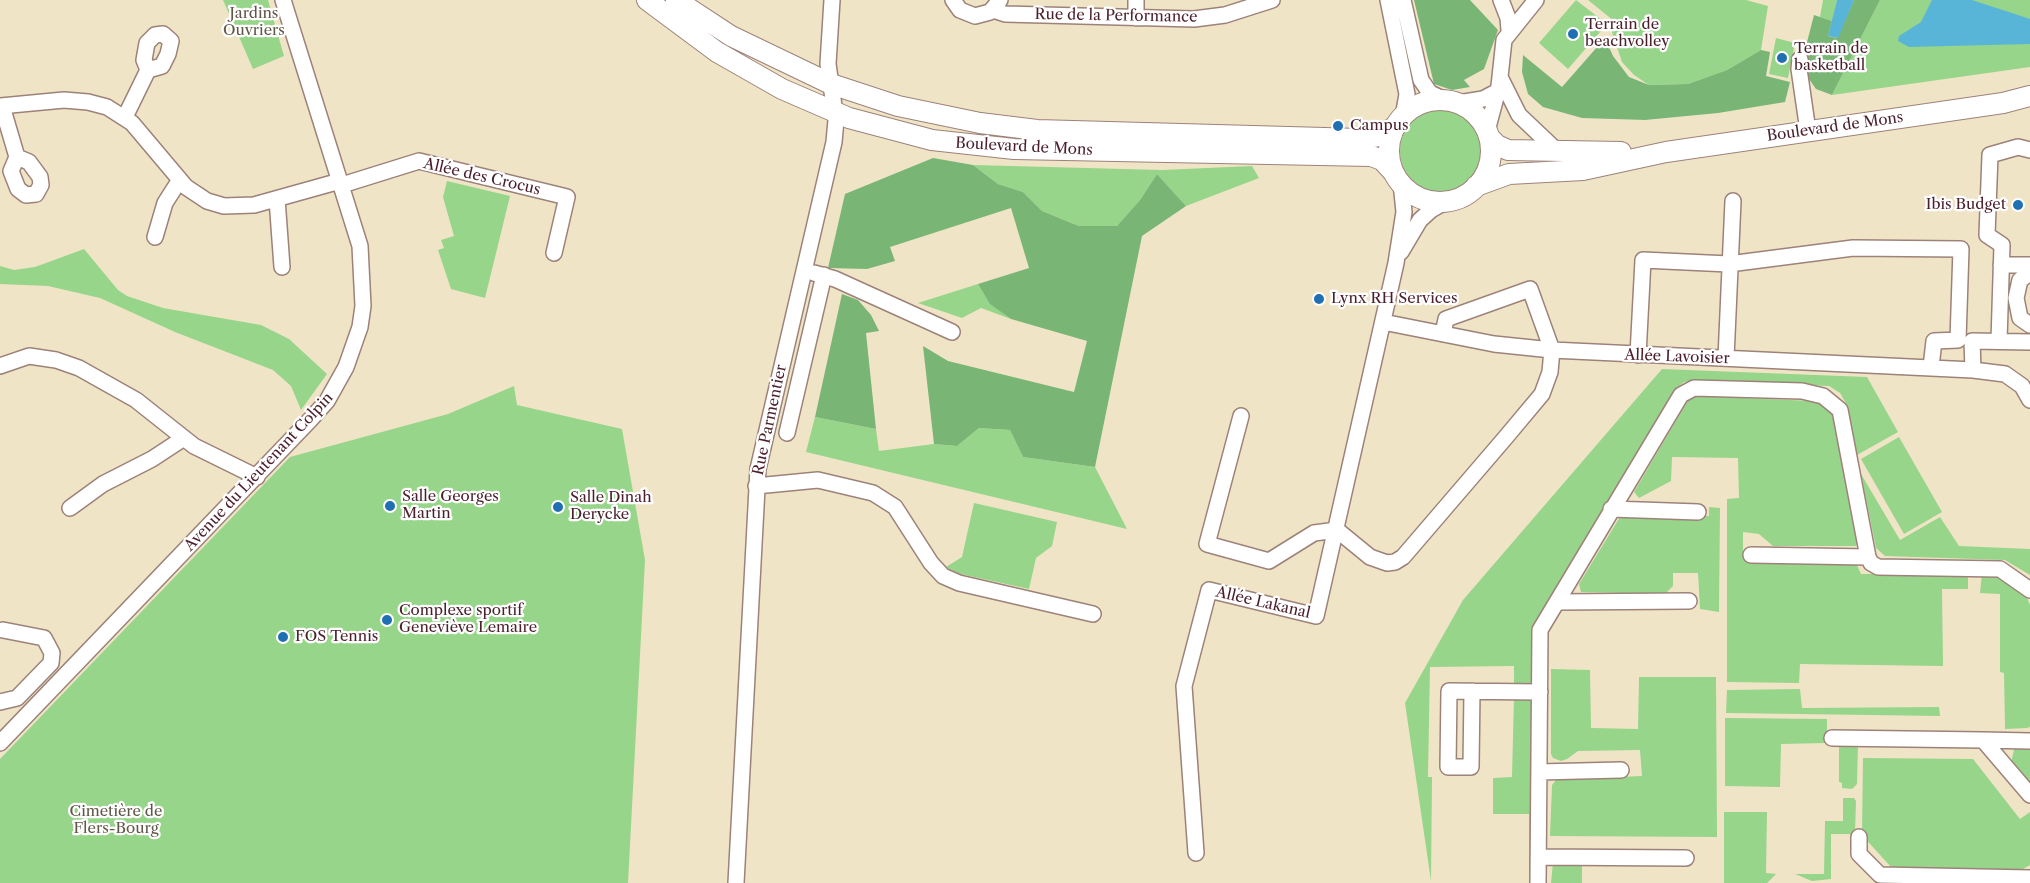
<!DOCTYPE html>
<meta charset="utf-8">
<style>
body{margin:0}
canvas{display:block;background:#f0e4c7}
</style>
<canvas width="2030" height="883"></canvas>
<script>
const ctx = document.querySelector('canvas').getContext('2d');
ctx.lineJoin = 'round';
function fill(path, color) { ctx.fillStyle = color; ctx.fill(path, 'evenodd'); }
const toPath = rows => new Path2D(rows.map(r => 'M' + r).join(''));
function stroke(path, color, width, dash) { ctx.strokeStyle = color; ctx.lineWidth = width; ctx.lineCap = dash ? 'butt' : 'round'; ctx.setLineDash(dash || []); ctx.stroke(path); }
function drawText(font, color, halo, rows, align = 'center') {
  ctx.font = font + ' "Libre Caslon Text",serif'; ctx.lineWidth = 4.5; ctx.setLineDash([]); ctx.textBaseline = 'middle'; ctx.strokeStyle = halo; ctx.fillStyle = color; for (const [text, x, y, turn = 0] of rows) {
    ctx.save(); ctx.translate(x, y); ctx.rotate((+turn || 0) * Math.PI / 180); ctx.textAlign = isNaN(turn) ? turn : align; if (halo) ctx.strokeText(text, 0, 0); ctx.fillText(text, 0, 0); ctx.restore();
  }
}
fill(toPath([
 [223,0,268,0,284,56,253,69],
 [1576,0,1607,24,1568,69,1539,43],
 [1588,0,1746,0,1768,6,1761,50,1727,70,1688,84,1649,85,1634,75,1622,62,1612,32,1614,21],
 [1823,0,1837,0,1832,21,1820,17],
 [1880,0,2030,0,2030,67,1832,95],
 [1776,38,1795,43,1788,78,1769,74],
 '1400 151a41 41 0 1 1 82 0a41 41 0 1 1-82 0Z',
 [973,165,1162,170,1252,166,1259,178,1186,206,1157,174,1140,200,1117,226,1079,226,1042,211,1023,192,998,184],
 [447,181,510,196,485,298,451,289,438,250,444,248,441,240,454,236,443,197],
 [84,249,118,290,127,296,163,308,261,325,289,339,327,374,301,410,291,386,273,370,175,332,100,298,48,286,0,284,0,266,14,270,35,267],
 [978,284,990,303,1011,319,981,308,962,318,918,303],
 [1662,369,1867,377,1898,432,1857,455,1847,405,1840,393,1829,386,1695,380,1684,382,1675,389,1542,618,1534,683,1514,683,1514,666,1430,667,1428,777,1432,777,1431,881,1405,703,1463,600],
 [514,386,517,405,622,429,645,560,628,883,0,883,0,759,290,457,448,414],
 [1694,396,1813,401,1825,406,1832,414,1858,542,1856,546,1773,546,1759,534,1743,532,1743,559,1855,561,1861,574,1968,574,1968,589,1942,589,1943,666,1800,664,1799,683,1727,682,1727,499,1739,498,1738,458,1672,457,1671,481,1639,498,1634,492,1689,399],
 [815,417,876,429,879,451,934,444,957,446,979,428,1010,430,1023,457,1095,467,1127,529,806,452],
 [1899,437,1942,512,1904,534,1861,459],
 [1861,474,1900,540,1940,517,1959,546,2030,549,2030,575,2005,560,1885,556,1876,548],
 [974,503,1057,522,1052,546,1036,558,1029,589,956,573,946,567,962,557],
 [1709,507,1720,508,1719,612,1700,609,1698,573,1673,573,1673,586,1665,594,1581,592,1579,584,1620,517,1632,514,1709,516],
 [1982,574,2000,576,2026,595,2030,605,2030,727,2027,728,2005,729,2004,673,2000,672,2000,594,1980,593],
 [1551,669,1590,670,1591,728,1638,729,1639,677,1716,677,1717,837,1550,836,1552,785,1556,780,1642,776,1640,750,1578,751,1567,759,1561,761,1553,758,1551,754],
 [1800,689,1802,708,1939,707,1940,716,1726,713,1727,690],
 [1514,696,1535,697,1535,883,1529,883,1529,814,1493,814,1493,778,1512,777],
 [1725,718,1827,719,1827,743,1781,744,1780,787,1725,786],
 [1839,743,1858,743,1857,784,1852,789,1842,788,1842,783,1839,782],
 [2015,745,2030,748,2030,786,2011,763],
 [1863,758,1973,759,2020,819,2030,812,2030,865,2023,869,1897,869,1891,867,1862,835],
 [1843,798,1854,798,1856,801,1855,834,1831,834,1831,879,1812,881,1795,874,1824,874,1825,821,1843,821],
 [1724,812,1767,812,1766,873,1776,874,1767,883,1724,883],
 [1582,861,1582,883,1551,883,1553,862]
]), '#97d58a');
fill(toPath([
 [1414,0,1470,0,1498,30,1484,69,1464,80,1470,87,1452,90,1434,84],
 [1854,0,1880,0,1832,95,1816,89,1809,79,1804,57,1806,46,1814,15,1832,21,1828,36,1837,38],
 [1605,38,1613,56,1629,77,1649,85,1688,84,1727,70,1761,50,1770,52,1766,76,1790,82,1785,102,1718,113,1645,120,1582,118,1543,107,1528,94,1522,72,1523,55,1562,87],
 [933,158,973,165,998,184,1023,192,1042,211,1079,226,1117,226,1140,200,1157,174,1186,206,1142,236,1095,467,1023,457,1010,430,979,428,957,446,934,444,923,346,948,361,1074,392,1087,341,1011,319,990,304,978,284,1029,268,1011,208,890,247,895,261,867,269,828,268,845,194],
 [842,294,858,300,871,315,879,331,866,333,876,429,815,417]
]), '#79b676');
fill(toPath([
 [1837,0,1854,0,1838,38,1828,36],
 [1932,0,1972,0,2030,19,2030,44,1909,47,1898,41,1899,36,1921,22]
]), '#59b5d7');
const minor = toPath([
 [953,0,960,10,975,16,990,12,1000,0],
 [1388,0,1407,94,1403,117],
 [1403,0,1421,80,1430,93,1447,101],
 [1501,0,1508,18,1509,30],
 [993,10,1005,14,1194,19,1225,15,1272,0],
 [1136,18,1136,0],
 [1800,59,1799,69,1808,131],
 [1501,79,1519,115,1557,151],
 [1458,103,1483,99,1498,91],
 [0,106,64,100,88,102,107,107,132,123,186,187,207,201,224,206,254,205,340,181],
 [2,106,17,157,29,162,40,177,41,185,36,194,26,195,18,189,11,171,17,157],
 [125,117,148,70,144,60,147,43,155,35,163,34,171,41,168,54,162,66,148,70],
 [1487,131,1499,86,1504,40,1536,0],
 [342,185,419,161,567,197,554,253],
 [277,199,282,267],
 [155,237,165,203,179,181],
 [1401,252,1420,220,1431,210,1447,201],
 [2001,265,2030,265],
 [814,273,835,279,952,332],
 [2030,273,2020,280,2016,298,2020,318,2030,325],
 [1383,322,1494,344,1552,350,1973,370,2005,374,2022,386,2030,400],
 [1999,341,2002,245,1987,235,1990,155,2018,147,2030,150],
 [1638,355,1643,260,1729,264,1853,248,1961,249,1958,340,1934,341,1931,367],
 [1726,358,1733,201],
 [0,366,29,356,56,360,79,368,136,400,194,446,257,477],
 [1973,370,1972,341,2030,342],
 [1241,416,1207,544,1269,561,1314,533,1337,530,1370,557,1387,563,1395,562,1403,557,1506,437,1542,394,1550,372,1552,350,1530,289,1446,319,1443,334],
 [787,433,824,275],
 [756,486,818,480,873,493,895,507,931,563,943,576,959,583,1093,614],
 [70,508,103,484,152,459,184,438],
 [1611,509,1698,512],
 [1751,555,1868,557],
 [1557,602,1689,601],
 [1472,691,1471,767,1448,767,1449,691,1540,692],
 [0,702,17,698,51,663,52,653,44,638,3,630],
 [1832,738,1983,740,2030,795],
 [1983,740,2030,741],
 [0,743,310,420,327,401,346,367,360,327,363,306,360,246,283,0],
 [1539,772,1621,770],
 [1859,837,1859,854,1880,875,2030,878],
 [1196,853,1184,686,1209,590,1316,616,1396,263,1404,212,1401,183],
 [1538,857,1686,858],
 [736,883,758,469,834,142,836,120,828,64,832,0],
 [1538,883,1540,630,1681,395,1694,388,1802,391,1823,396,1840,410,1868,557,1871,563,1878,567,2000,569,2030,590]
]);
const major = toPath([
 [647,0,717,52,782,89,849,118,932,140,1014,149,1371,156,1382,160,1394,173],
 [676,0,731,36,831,84,898,106,980,123,1037,130,1360,139,1379,136,1396,126],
 '1389 151a51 51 0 1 1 102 0a51 51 0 1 1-102 0Z',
 [1489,137,1497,145,1508,150,1621,152],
 [1476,186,1509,174,1583,170,1666,152,2003,103,2030,96]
]);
stroke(minor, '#9d8279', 18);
stroke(major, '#9d8279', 22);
stroke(minor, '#fff', 15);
stroke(major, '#fff', 20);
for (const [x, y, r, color] of [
 [1573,34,6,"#1f6fb2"],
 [1782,58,6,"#1f6fb2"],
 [1338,126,6,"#1f6fb2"],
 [2018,205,6,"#1f6fb2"],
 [1319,299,6,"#1f6fb2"],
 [390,506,6,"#1f6fb2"],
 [558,507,6,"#1f6fb2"],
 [387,620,6,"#1f6fb2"],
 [283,637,6,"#1f6fb2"]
]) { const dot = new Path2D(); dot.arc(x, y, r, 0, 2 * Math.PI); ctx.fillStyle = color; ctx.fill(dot); stroke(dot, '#fff', 2); }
drawText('15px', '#615648', '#fff', [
 ["Jardins",254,14],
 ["Ouvriers",254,31],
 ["Cimetière de",116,812],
 ["Flers-Bourg",116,829]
]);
drawText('15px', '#4a1f2b', '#fff', [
 ["Rue de la Performance",1116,16,1],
 ["Boulevard de Mons",1835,127,-8],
 ["Boulevard de Mons",1024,147,3],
 ["Allée des Crocus",482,177,13],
 ["Allée Lavoisier",1677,357,2],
 ["Rue Parmentier",770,420,-78],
 ["Avenue du Lieutenant Colpin",259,472,-47],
 ["Allée Lakanal",1263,603,13]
]);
drawText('15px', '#4a1f2b', '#fff', [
 ["Terrain de",1585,25],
 ["beachvolley",1585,42],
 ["Terrain de",1794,49],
 ["basketball",1794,66],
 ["Campus",1350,126],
 ["Ibis Budget",2006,205,"right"],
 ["Lynx RH Services",1331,299],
 ["Salle Georges",402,497],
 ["Martin",402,514],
 ["Salle Dinah",570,498],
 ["Derycke",570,515],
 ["Complexe sportif",399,611],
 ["Geneviève Lemaire",399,628],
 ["FOS Tennis",295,637]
], 'left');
</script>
